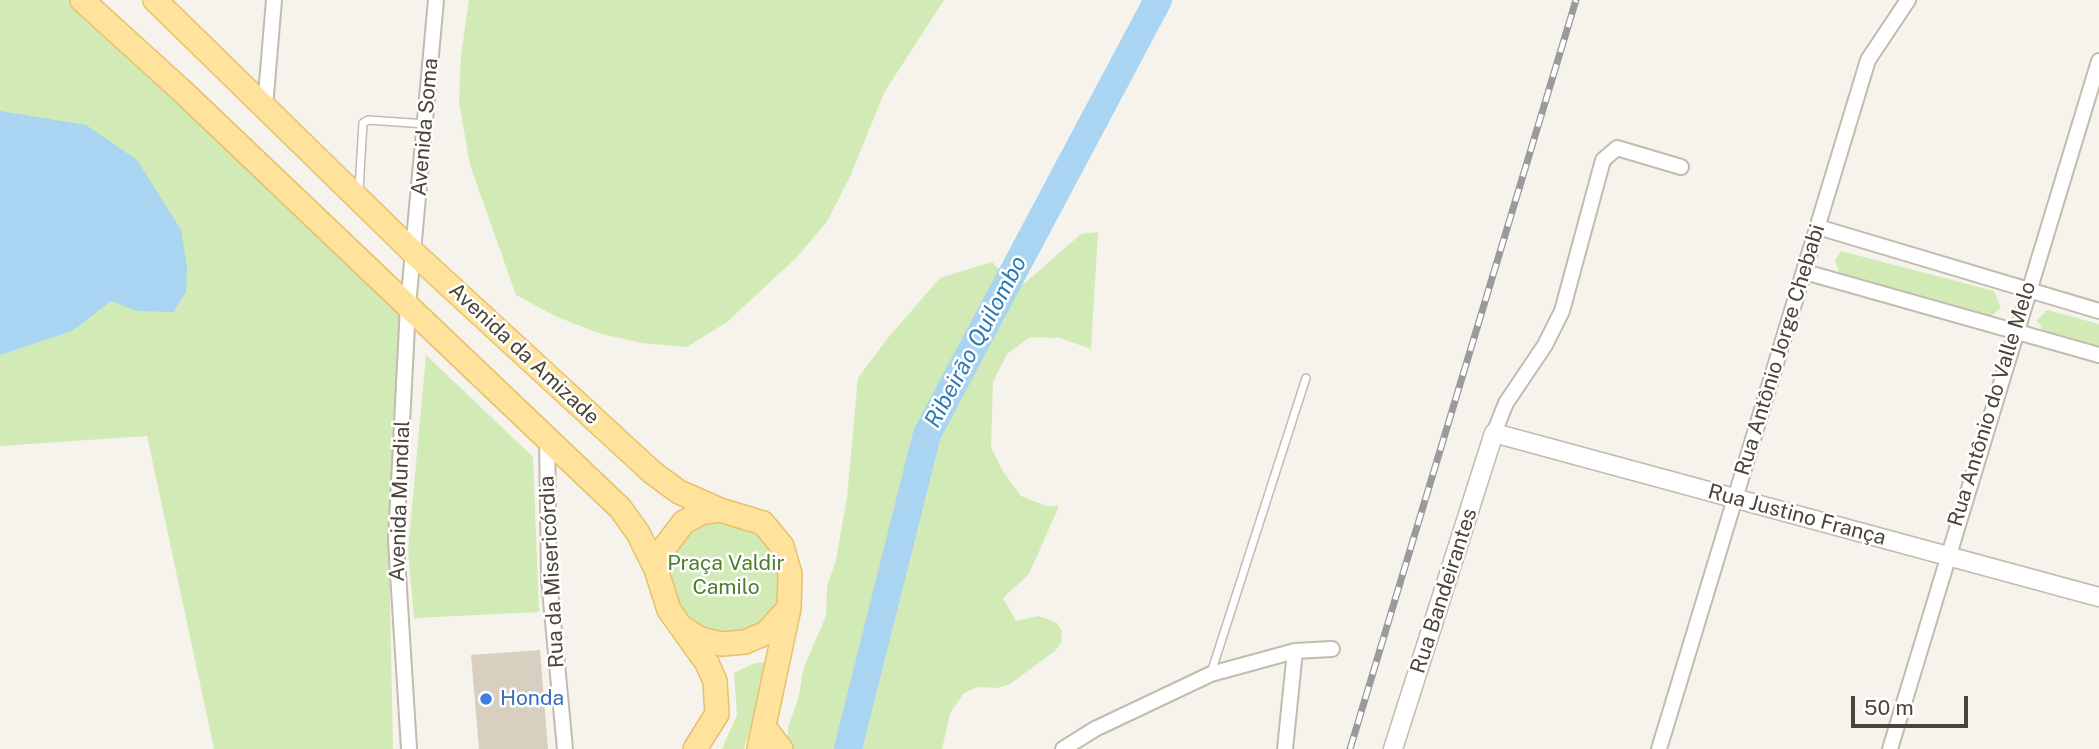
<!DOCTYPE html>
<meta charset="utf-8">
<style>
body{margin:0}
#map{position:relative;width:2099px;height:749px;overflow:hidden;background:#f6f3ec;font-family:"Public Sans",sans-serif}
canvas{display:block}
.scale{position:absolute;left:1851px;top:696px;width:117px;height:32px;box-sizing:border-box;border:4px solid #4b4439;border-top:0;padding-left:9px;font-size:21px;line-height:24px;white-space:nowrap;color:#4b4439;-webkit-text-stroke:5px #fff;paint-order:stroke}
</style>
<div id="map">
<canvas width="2099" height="749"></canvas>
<div class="scale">50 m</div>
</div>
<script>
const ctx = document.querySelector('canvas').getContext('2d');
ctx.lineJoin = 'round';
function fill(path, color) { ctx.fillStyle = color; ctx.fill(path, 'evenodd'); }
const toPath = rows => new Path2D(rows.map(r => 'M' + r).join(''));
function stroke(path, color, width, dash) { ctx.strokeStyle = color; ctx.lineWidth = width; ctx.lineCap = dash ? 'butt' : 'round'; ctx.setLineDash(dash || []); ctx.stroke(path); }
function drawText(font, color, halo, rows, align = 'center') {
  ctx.font = font + ' "Public Sans",sans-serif'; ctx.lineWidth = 5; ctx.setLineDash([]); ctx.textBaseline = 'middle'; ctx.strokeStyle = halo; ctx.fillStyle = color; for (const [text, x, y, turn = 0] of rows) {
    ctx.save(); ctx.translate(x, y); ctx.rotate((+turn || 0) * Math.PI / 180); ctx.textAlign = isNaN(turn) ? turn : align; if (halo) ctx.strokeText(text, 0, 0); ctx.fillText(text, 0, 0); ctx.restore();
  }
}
fill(toPath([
 [0,0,69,0,408,316,389,550,393,749,214,749,147,436,0,446],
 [469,0,944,0,885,91,849,179,826,223,796,258,727,322,687,347,642,343,598,333,555,316,516,295,470,165,459,102,461,56],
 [1098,232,1091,349,1060,338,1030,337,1007,354,993,382,991,448,1004,473,1021,496,1046,506,1059,506,1029,574,1003,598,1016,621,1039,616,1057,623,1062,631,1061,643,1055,651,1010,684,997,688,978,687,964,693,950,713,942,749,787,749,788,728,799,696,803,670,826,616,827,587,836,560,847,497,858,378,887,339,940,278,992,262,1018,289,1081,234],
 [1841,251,1994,291,2001,308,1991,316,1840,275,1835,261],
 [2047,310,2099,324,2099,349,2045,334,2037,320],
 [426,355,533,457,539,612,414,618,408,551],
 '668 577a57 57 0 1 1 114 0a57 57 0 1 1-114 0Z',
 [755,663,765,663,767,674,744,749,722,749,737,715,734,673]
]), '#d2eab5');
fill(toPath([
 [0,111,86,125,137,160,181,230,187,267,186,292,173,312,137,311,111,301,72,331,0,355]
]), '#a9d4f2');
stroke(toPath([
 [848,749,927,434,1158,0]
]), '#a9d4f2', 28);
fill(toPath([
 [540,650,548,749,479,749,471,655]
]), '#d8cfc1');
const service = toPath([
 [359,190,363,123,368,120,426,124],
 [1211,673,1306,378]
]);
const minor = toPath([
 [265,107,274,0],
 [1818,227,2099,311],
 [1805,272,2099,355],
 [1494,433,1506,403,1545,345,1562,311,1603,160,1617,148,1681,167],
 [547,437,549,579,565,749],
 [409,749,396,541,408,306,436,0],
 [1063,749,1095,729,1211,674,1295,651,1332,649],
 [1285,749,1295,651],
 [1659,749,1868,60,1908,0],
 [1890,749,2099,61]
]);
const tertiary = toPath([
 [1393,749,1494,433,2099,597]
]);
const primary = toPath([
 [82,0,181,90,620,508,638,533,656,569,669,610,707,663,715,681,717,714,695,749],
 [155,0,415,254,653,473,679,492,720,510,763,523,782,546,790,574,789,608,759,749],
 [656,569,664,548,684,522,701,513,720,510],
 [683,628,700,639,722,644,745,642,766,633,789,608],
 [764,727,781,749]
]);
stroke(service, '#c2bbae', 10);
stroke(minor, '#c2bbae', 18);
stroke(tertiary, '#c2bbae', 21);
stroke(primary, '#e6c16a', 26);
stroke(service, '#fff', 7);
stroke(minor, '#fff', 14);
stroke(tertiary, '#fff', 18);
stroke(primary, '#ffe39c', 23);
const rail = toPath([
 [1350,749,1576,0]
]);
stroke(rail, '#9a9a9a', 7);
stroke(rail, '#fff', 4.5, [13]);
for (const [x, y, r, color] of [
 [486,699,7,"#3f7fe0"]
]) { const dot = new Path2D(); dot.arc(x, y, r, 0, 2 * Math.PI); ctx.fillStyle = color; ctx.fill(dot); stroke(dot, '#fff', 2.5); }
drawText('21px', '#4b4439', '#fff', [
 ["Avenida Soma",425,127,-85],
 ["Rua Antônio Jorge Chebabi",1780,350,-73],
 ["Avenida da Amizade",524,354,43],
 ["Rua Antônio do Valle Melo",1992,404,-73],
 ["Avenida Mundial",400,501,-88],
 ["Rua Justino França",1797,515,15],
 ["Rua da Misericórdia",552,572,-93],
 ["Rua Bandeirantes",1444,591,-72]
]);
drawText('21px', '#4a7f2a', '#fff', [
 ["Praça Valdir",726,564],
 ["Camilo",726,588]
]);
drawText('21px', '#366cbe', '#fff', [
 ["Honda",500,699]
], 'left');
drawText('italic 23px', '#2e7ab2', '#fff', [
 ["Ribeirão Quilombo",976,342,-62]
]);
</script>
